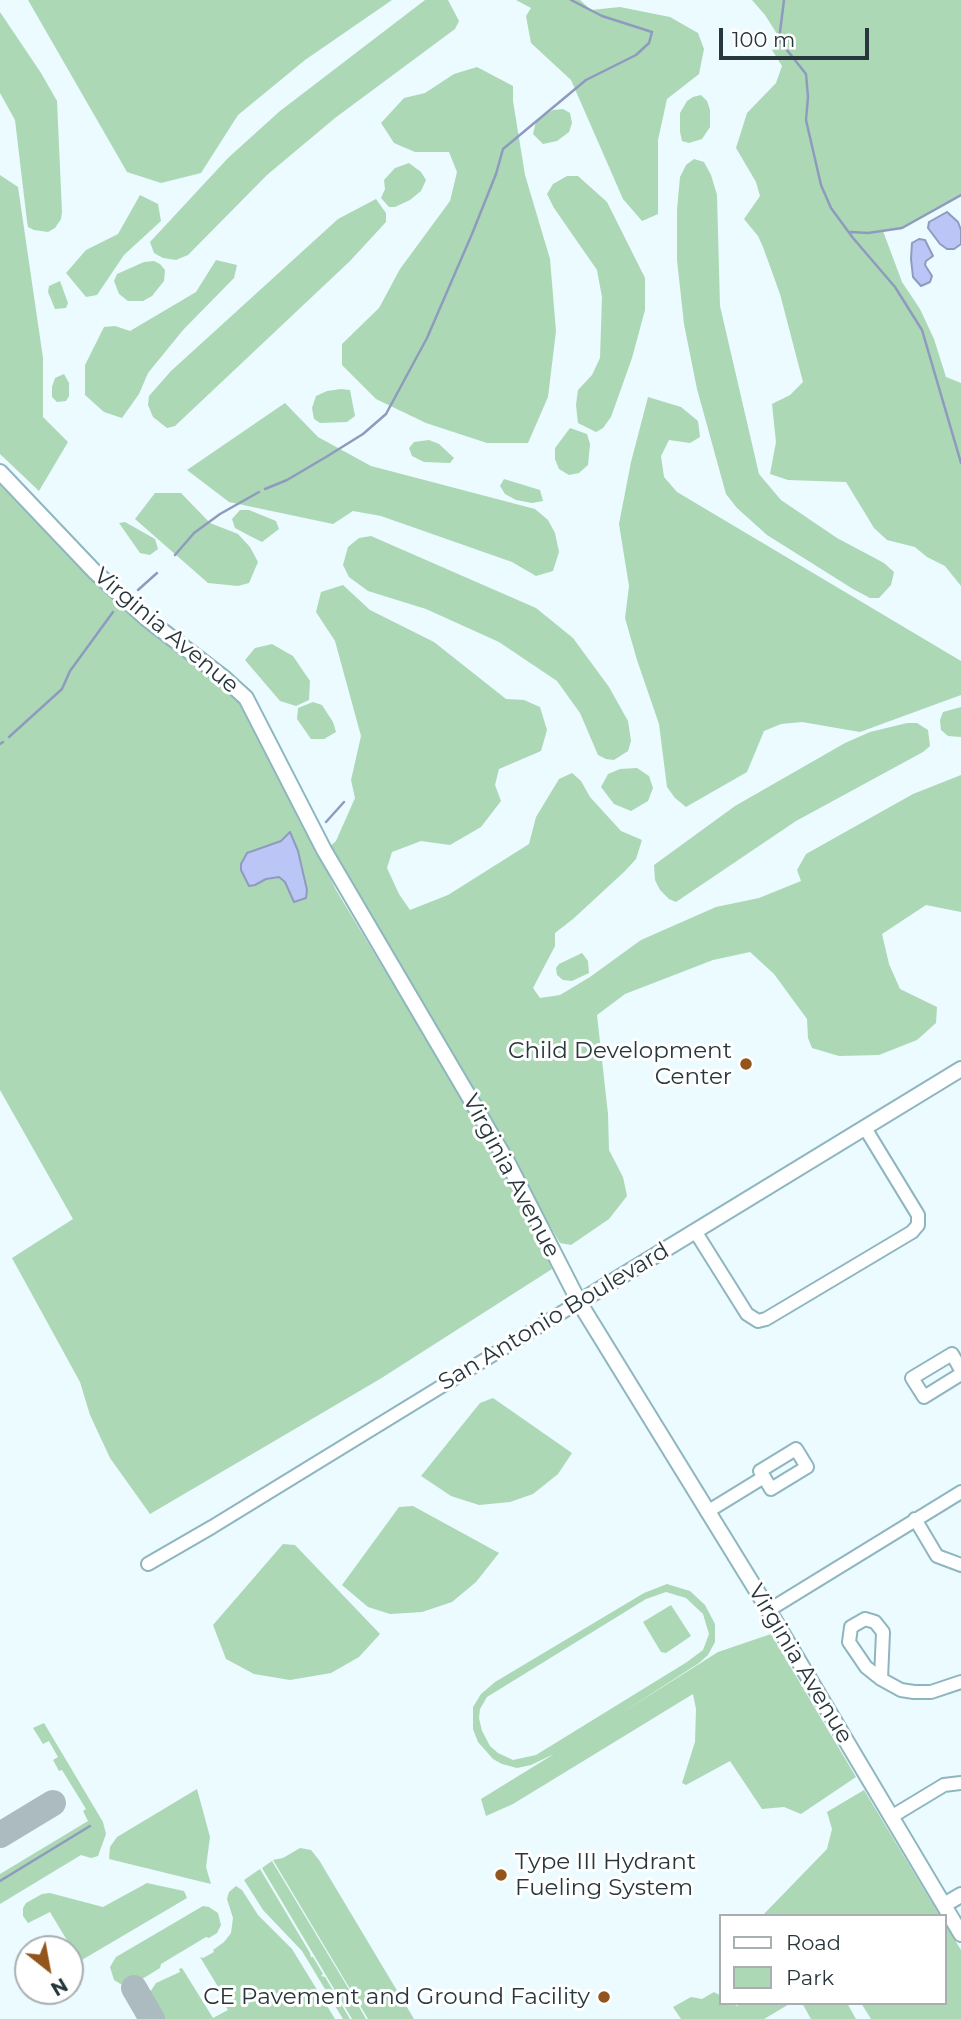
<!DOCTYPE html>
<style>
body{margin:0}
#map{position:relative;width:961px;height:2019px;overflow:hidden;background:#ebfbff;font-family:Montserrat,sans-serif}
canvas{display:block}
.legend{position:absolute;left:719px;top:1914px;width:228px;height:91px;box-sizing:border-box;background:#fff;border:2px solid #a9afb1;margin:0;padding:9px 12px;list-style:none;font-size:21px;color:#27373b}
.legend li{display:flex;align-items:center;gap:14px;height:35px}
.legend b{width:35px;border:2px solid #a9afb1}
.north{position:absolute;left:14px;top:1935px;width:70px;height:70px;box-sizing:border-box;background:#fff;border:2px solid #a9afb1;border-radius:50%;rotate:149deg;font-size:19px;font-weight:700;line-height:28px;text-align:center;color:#27373b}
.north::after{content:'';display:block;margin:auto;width:24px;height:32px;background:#93551b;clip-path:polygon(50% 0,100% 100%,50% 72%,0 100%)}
.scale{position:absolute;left:719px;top:28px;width:150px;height:32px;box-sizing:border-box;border:4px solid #27373b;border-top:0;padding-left:9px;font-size:21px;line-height:24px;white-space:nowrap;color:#27373b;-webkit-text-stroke:5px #fff;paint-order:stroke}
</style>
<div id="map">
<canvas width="961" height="2019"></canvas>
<ul class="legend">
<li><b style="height:9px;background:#fff"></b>Road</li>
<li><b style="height:19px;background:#acd8b6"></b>Park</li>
</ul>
<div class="north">N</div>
<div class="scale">100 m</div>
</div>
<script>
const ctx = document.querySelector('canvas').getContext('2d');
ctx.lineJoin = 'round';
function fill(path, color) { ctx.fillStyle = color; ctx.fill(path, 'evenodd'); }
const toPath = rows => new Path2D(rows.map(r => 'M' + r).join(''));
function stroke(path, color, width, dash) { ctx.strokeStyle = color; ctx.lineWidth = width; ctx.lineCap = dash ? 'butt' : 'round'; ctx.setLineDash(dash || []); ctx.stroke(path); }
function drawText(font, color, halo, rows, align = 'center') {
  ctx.font = font + ' Montserrat,sans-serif'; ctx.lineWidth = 6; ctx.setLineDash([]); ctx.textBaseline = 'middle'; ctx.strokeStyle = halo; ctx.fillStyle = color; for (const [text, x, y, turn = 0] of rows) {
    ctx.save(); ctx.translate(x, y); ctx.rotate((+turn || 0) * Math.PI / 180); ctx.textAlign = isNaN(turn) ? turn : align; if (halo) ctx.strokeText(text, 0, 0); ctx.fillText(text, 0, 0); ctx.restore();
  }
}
fill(toPath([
 [28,0,392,0,305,60,238,115,201,173,161,183,127,172],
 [425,0,448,0,459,21,455,29,335,118,267,175,188,255,176,260,163,258,154,253,150,242,228,158,280,111],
 [516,0,580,0,591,10,620,7,670,17,698,33,704,49,699,74,667,99,658,140,658,214,642,221,623,199,571,80,531,43,526,16,531,8],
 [752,0,961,0,961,195,902,228,883,231,902,282,920,309,934,339,946,377,961,383,961,586,945,566,927,557,915,547,887,540,874,528,846,482,788,480,770,474,776,442,772,404,790,395,803,382,780,294,763,247,758,236,744,219,760,196,756,182,736,148,747,113,776,83,782,66,772,50,779,37,765,15],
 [0,12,41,73,57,101,62,212,61,219,55,228,48,232,34,230,28,227,27,221,15,120,0,93],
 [477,67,513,86,513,101,525,175,550,259,556,331,548,397,528,443,487,443,426,423,376,399,342,365,342,344,379,308,400,269,450,201,457,172,449,152,415,152,394,143,381,123,404,98,425,93,454,74],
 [701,95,707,101,710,110,710,127,702,139,689,143,682,141,680,132,680,113,687,101,693,97],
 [563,109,570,113,572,123,569,132,557,141,543,144,533,134,536,121,553,110],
 [694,159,704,162,711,175,717,195,720,306,759,474,781,500,837,538,884,563,894,572,891,585,879,598,870,598,853,589,767,535,737,508,726,494,697,389,684,324,677,260,677,210,680,177,686,165],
 [409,163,421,172,426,180,421,191,410,200,395,207,389,207,381,198,385,189,384,180,395,168],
 [0,175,18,187,43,358,43,417,68,442,39,491,0,454],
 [567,176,578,176,607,202,645,278,645,310,632,358,611,417,603,428,596,432,578,423,576,405,578,390,592,375,600,358,602,297,597,270,554,208,547,194,553,184],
 [140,195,158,204,161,221,124,255,97,295,86,297,66,273,86,250,118,234],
 [376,199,386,213,386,222,350,261,175,426,167,428,153,417,148,405,149,396,171,371,338,219],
 [216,260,237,265,234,278,183,330,148,373,139,394,122,418,104,412,85,395,85,365,104,327,115,326,130,331,196,292],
 [154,261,160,264,165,270,164,281,152,296,143,301,128,301,119,294,114,281,117,274,144,262],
 [60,281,68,303,66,308,55,309,48,292,49,286],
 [64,374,69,383,69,396,66,401,57,402,52,397,52,387,55,378],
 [341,389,350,390,355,416,347,422,320,423,314,419,312,408,316,396,327,391],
 [648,397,681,407,698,421,700,437,690,443,669,440,661,456,664,477,677,492,961,661,961,695,860,732,802,722,781,724,764,731,747,772,686,807,675,798,667,787,659,724,637,660,625,618,629,586,619,524,631,462],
 [285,403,318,437,371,466,535,509,548,520,555,533,559,552,553,571,536,576,512,562,381,516,353,511,333,524,229,502,187,470],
 [570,428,587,434,590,444,588,465,579,473,569,475,559,469,555,459,555,448],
 [429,440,439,444,454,458,450,463,424,462,412,456,409,448,414,442],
 [504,479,540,490,543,501,532,503,516,500,505,494,500,486],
 [0,481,81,567,243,705,267,746,336,890,506,1171,525,1208,552,1269,380,1379,150,1514,110,1458,90,1415,80,1382,12,1258,73,1219,0,1090],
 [155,493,181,493,210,523,238,534,250,547,258,562,249,583,238,586,208,583,135,519],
 [240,510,249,510,276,521,279,529,262,542,250,536,235,528,232,519],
 [125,522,155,539,158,549,150,555,140,553,119,523],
 [371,536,536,608,573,638,609,687,628,721,631,741,628,751,614,760,606,759,598,755,580,713,557,681,499,642,426,609,368,591,349,577,343,565,348,547,359,538],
 [343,585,370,610,434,642,506,699,524,700,540,707,547,730,541,751,499,769,495,785,501,801,481,827,450,845,421,841,392,852,387,868,399,894,410,910,448,895,529,844,536,817,559,779,572,773,581,781,590,797,621,831,642,840,636,859,625,871,573,919,555,933,555,946,533,988,540,998,560,995,590,977,641,940,716,907,759,898,801,881,797,870,806,854,913,794,961,775,961,912,926,905,882,934,889,964,900,989,937,1007,936,1023,917,1040,879,1055,839,1056,812,1048,808,1038,807,1019,774,974,750,952,713,960,625,994,597,1015,608,1114,609,1150,623,1177,627,1196,609,1219,571,1245,560,1243,328,848,336,841,355,798,351,780,361,736,335,641,316,612,321,592],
 [272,644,293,656,310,681,309,700,296,706,280,701,245,660,255,648],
 [313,702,322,705,333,722,336,732,324,739,311,739,297,719,298,708],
 [961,707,961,737,948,736,941,730,940,720,943,712],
 [907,723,917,723,928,730,930,746,923,752,796,821,676,902,669,899,660,890,655,880,654,865,735,806,845,743,870,732],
 [637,768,649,776,653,788,648,801,631,811,614,804,601,787,608,774,620,769],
 [582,953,588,961,589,973,572,981,563,980,557,975,556,968,559,964],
 [493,1398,572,1453,558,1474,533,1494,510,1502,479,1505,451,1496,421,1476,480,1403],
 [413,1506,499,1553,476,1582,452,1602,422,1612,390,1614,368,1607,342,1585,399,1507],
 [283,1544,295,1545,380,1634,359,1657,331,1673,290,1680,254,1674,226,1659,213,1625],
 [667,1584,690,1591,705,1605,715,1624,715,1642,708,1655,699,1663,620,1714,718,1652,771,1634,856,1777,801,1814,784,1807,762,1809,730,1761,686,1785,682,1783,695,1742,696,1709,693,1694,513,1804,486,1816,481,1799,554,1754,531,1765,517,1768,502,1764,493,1759,478,1742,473,1729,473,1707,481,1694,495,1682,644,1593],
 [666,1592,686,1598,703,1614,709,1634,703,1650,687,1662,536,1755,513,1760,498,1753,490,1746,482,1731,479,1718,480,1709,487,1697,646,1599],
 [671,1605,691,1636,666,1653,661,1652,643,1622],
 [44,1723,103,1822,106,1834,98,1856,91,1858,81,1855,0,1904,0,1874,88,1821,83,1811,86,1809,62,1770,59,1771,53,1760,58,1757,54,1750,49,1741,43,1744,33,1728],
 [197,1789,210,1837,206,1867,211,1884,109,1859,110,1847,117,1837],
 [864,1790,940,1916,762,1916,827,1849,832,1829,827,1812],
 [300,1848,311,1850,319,1860,414,2019,368,2019,273,1860,283,1858],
 [272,1861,350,1991,366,2019,352,2019,262,1868],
 [260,1869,310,1953,311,1957,313,1957,323,1974,321,1976,325,1977,350,2019,343,2019,302,1951,263,1910,244,1880],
 [147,1883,184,1891,187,1898,70,1967,68,1949,71,1947,50,1912,28,1923,23,1916,23,1908,26,1903,42,1894,50,1893,103,1907],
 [236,1886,242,1890,258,1915,292,1949,335,2019,161,2019,150,2000,150,1992,156,1983,180,1972,179,1969,182,1968,213,2018,228,2010,217,1992,220,1990,200,1957,203,1958,214,1952,213,1950,224,1942,231,1933,233,1918,227,1899,229,1892],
 [203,1906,209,1907,218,1913,221,1925,217,1933,209,1938,206,1937,161,1964,160,1968,134,1984,124,1986,114,1980,110,1967,116,1957],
 [945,1924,961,1950,961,2019,871,2019,861,2003,945,2003],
 [714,1992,721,1996,721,2003,732,2003,737,2006,741,2003,791,2003,764,2019,681,2019,673,2007,691,1997,702,1999],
 [802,2003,847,2003,856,2019,811,2019]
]), '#acd8b6');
const water = toPath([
 [947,212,958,222,961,230,961,244,954,249,947,249,940,244,928,228,929,222,947,212],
 [919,239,925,240,933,256,926,261,925,265,932,276,930,282,921,286,913,277,911,259,912,243,919,239],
 [290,832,298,851,307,890,306,898,294,902,285,882,279,877,266,879,255,885,249,886,241,870,241,864,247,853,281,841,290,832]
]);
fill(water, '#bbc6f6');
stroke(water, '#8f9bbe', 2);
stroke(toPath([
 [784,0,779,40,806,74,808,97,806,120,821,185,831,208,853,238,895,287,922,330,961,463],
 [851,232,868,233,902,228,961,195],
 [265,489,287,480,326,457,363,434,386,414,427,338,472,234,496,174,503,149,586,80,636,55,649,43,652,32,602,16,571,0],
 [175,555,194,533,220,514,259,492],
 [138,590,157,573],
 [9,737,62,689,70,671,113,612],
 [0,744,3,742],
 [326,822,344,802],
 [0,1881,90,1826]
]), '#8f9bbe', 2.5);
stroke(toPath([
 [0,1835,53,1803],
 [134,1988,152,2019]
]), '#abbbbf', 26);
const minor = toPath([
 [695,1231,747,1314,758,1321,766,1319,912,1232,918,1225,918,1215,865,1128],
 [961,1370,952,1354,912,1378,924,1397,961,1374],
 [707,1512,764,1477,760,1471,796,1449,807,1467,771,1489,764,1477],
 [915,1519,937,1556,961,1565],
 [148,1564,212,1527,579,1302],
 [769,1610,961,1492],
 [865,1619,875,1622,883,1632,881,1679,866,1667,849,1642,851,1627,865,1619],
 [881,1679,901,1690,914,1692,931,1692,961,1682],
 [891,1817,944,1785,961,1783]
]);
const tertiary = toPath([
 [0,472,94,571,147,619,224,678,246,698,324,850,508,1163,579,1302,763,1601,961,1934],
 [579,1302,961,1069],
 [944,1905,961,1895]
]);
stroke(minor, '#8eb6bf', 16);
stroke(tertiary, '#8eb6bf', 18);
stroke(minor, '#fff', 12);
stroke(tertiary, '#fff', 14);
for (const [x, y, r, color] of [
 [746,1064,7,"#93551b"],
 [501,1875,7,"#93551b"],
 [604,1997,7,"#93551b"]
]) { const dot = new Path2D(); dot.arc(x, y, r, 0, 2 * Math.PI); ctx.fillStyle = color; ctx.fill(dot); stroke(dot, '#fff', 2.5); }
drawText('23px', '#27373b', '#fff', [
 ["Virginia Avenue",166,631,40],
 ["Virginia Avenue",511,1176,62],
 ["San Antonio Boulevard",554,1317,-31],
 ["Virginia Avenue",800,1664,59]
]);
drawText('23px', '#27373b', '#fff', [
 ["Child Development",732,1051],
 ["Center",732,1077],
 ["Type III Hydrant",515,1862,"left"],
 ["Fueling System",515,1888,"left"],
 ["CE Pavement and Ground Facility",590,1997]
], 'right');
</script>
